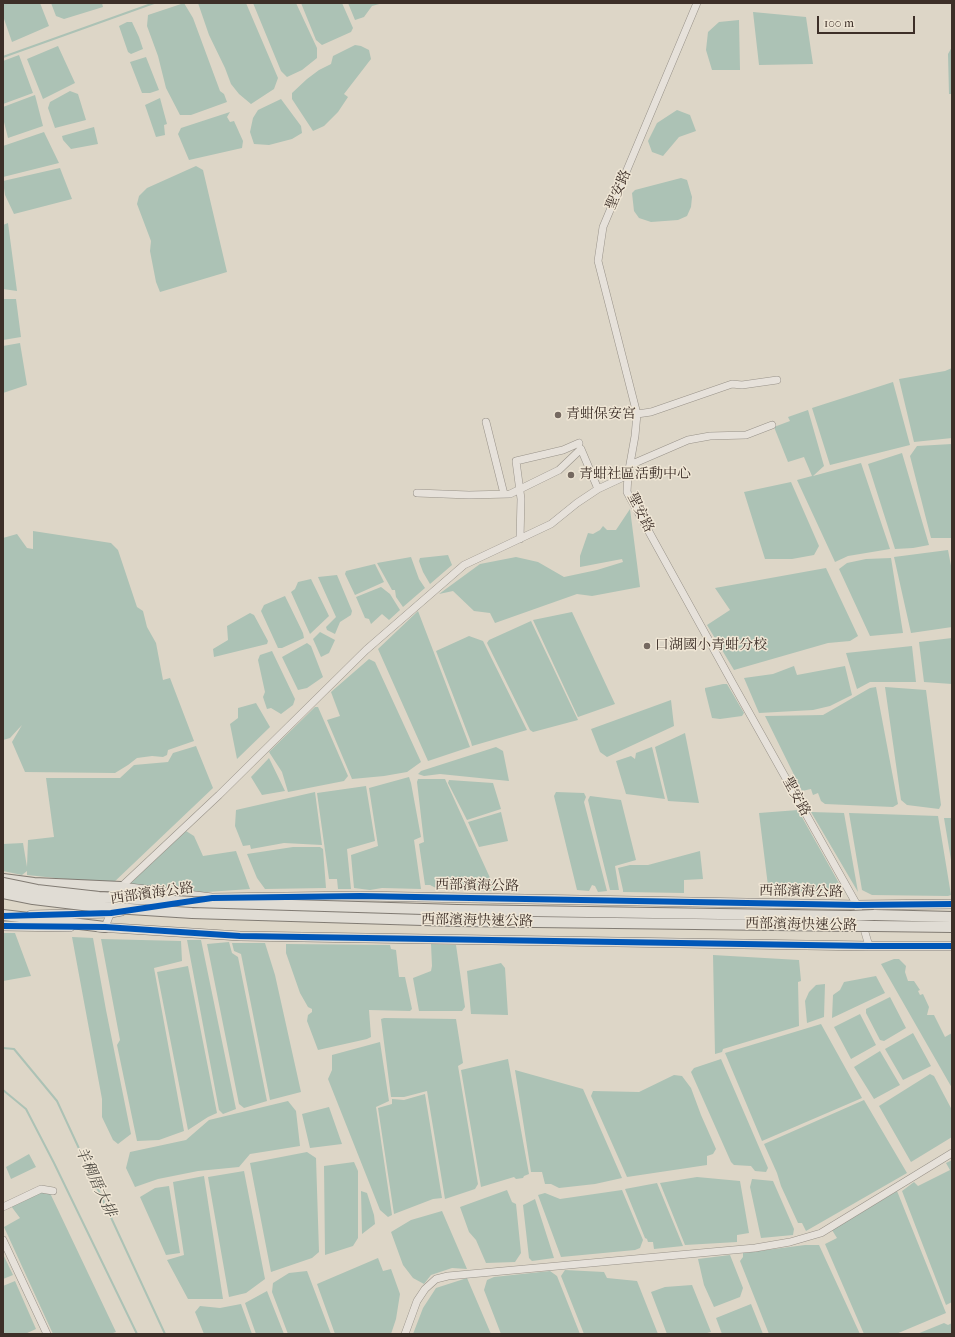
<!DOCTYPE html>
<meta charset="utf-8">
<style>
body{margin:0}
#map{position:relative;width:955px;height:1337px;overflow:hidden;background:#ddd6c7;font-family:"IM FELL French Canon",serif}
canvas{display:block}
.frame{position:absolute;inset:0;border:4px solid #3d2f28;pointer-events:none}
.scale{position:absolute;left:817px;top:16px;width:98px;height:18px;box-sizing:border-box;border:2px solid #3d2f28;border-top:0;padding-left:5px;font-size:12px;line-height:14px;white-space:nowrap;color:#3d2f28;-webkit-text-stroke:3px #efe6d5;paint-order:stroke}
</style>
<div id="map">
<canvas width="955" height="1337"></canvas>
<div class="frame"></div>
<div class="scale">100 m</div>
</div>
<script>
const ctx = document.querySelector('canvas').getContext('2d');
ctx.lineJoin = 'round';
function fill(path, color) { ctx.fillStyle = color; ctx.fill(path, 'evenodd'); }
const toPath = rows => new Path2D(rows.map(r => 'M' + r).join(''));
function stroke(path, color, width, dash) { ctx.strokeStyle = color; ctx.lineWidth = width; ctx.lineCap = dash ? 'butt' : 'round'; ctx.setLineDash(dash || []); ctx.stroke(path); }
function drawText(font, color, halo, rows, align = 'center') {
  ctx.font = font + ' "IM FELL French Canon","Noto Serif TC",serif'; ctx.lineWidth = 3; ctx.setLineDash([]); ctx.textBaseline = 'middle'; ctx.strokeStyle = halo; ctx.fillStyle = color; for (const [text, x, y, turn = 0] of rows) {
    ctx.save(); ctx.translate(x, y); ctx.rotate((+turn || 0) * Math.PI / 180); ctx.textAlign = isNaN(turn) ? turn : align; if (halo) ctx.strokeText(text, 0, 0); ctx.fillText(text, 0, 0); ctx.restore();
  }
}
fill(toPath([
 [3,3,40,3,49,26,12,42,3,16],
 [51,3,102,3,103,7,64,19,56,16],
 [184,3,193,18,220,91,224,94,227,102,191,115,180,115,166,88,158,56,147,26,148,15],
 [198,3,246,3,278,78,274,89,251,104,239,94,231,84,225,68,209,35],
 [253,3,296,3,317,48,317,58,302,70,287,77,281,71],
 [301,3,342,3,353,28,351,32,322,45,316,40],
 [348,3,383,3,372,6,364,17,355,20],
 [753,12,806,17,813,64,759,65],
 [739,20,740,70,712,70,706,50,708,32,719,22],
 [127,22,132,22,139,37,143,49,131,54,128,52,119,26],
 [355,45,361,46,369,50,371,59,344,94,348,97,338,112,324,126,313,131,292,99,292,93,307,79,319,70,331,64,333,56],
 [58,46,75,83,43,99,27,59],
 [952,47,952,94,949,94,948,54],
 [19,55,33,93,3,104,3,61],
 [146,57,159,90,150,93,142,93,130,62],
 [70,91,78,94,86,120,55,128,48,108,50,102],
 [35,95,43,126,8,138,3,118,3,107],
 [160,98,167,124,164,125,165,135,156,137,145,105],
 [281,99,301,126,302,133,292,139,269,145,254,144,250,132,253,118,258,110],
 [677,110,690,115,696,131,679,137,663,156,652,152,648,141,657,123],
 [230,112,227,117,230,122,234,121,243,141,242,148,189,160,178,134,181,128],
 [94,127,98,144,71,149,63,140,62,136],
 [44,132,59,163,3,177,3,146],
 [196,166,203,170,227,272,160,292,156,282,150,251,151,241,137,204,139,196,147,188],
 [60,168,72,199,14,214,5,195,3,181],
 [681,178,687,180,692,197,691,207,687,216,678,220,651,222,639,218,634,211,632,193,635,190],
 [8,223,17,291,3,289,3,225],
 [3,299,16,299,21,337,3,340],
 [20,343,27,385,3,393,3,346],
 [952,368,952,438,914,442,899,379,945,371],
 [893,382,910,445,830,465,812,408],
 [808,410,824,466,813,476,861,463,890,549,848,556,835,562,797,480,812,476,804,457,788,462,774,427,790,421,788,417],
 [952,444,952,538,931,538,910,456,917,446],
 [902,453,929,545,913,548,895,549,868,464],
 [791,482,819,546,814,555,792,559,765,559,744,492],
 [630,509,640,587,592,596,577,594,495,623,490,613,474,611,453,591,439,594,480,564,516,557,538,562,564,577,597,570,623,562,622,559,580,567,580,556,588,533,593,534,600,530,603,526,607,530,616,530],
 [33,531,111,543,118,550,137,607,143,611,147,627,156,643,163,680,170,678,194,741,168,750,167,755,163,757,152,756,137,758,128,765,115,773,25,772,12,742,22,725,10,738,3,740,3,538,17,534,27,548,33,549],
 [948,550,952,571,952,627,911,633,894,557],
 [448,555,452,565,430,584,423,572,419,561,420,558],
 [411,557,419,579,425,588,403,607,396,597,395,590,392,590,377,563],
 [891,558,903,633,870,636,839,569,847,563,866,559],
 [375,564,384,582,355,595,345,574,346,571],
 [826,568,858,636,850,641,828,643,734,670,707,625,730,610,715,588],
 [337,575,352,611,351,615,340,622,335,634,327,630,326,627,336,617,318,577],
 [311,579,329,616,310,634,291,592,295,589,298,582],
 [381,587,390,594,400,610,389,620,382,614,371,624,369,619,365,618,356,597],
 [285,596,303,633,304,638,282,648,278,648,261,611,264,605],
 [418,611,470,747,428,761,378,649],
 [572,612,615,704,578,717,533,620],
 [250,613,254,615,268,641,267,644,214,657,213,649,228,640,227,626],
 [531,621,578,720,533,732,530,730,487,643,489,640],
 [320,632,335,640,329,653,321,657,313,639],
 [469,636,483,641,527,730,472,746,471,742,436,651],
 [952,638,952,684,924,682,919,642],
 [307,643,311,646,323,677,307,688,298,690,282,657],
 [912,646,916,682,870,682,857,689,846,653],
 [272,651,295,699,293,705,281,714,271,708,267,709,263,697,265,692,258,660,260,655],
 [369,659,375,662,421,762,407,772,384,776,352,779,327,720,340,716,331,692],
 [794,666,797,675,845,666,852,695,830,706,813,710,759,713,744,678,773,674],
 [723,684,727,684,744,713,742,716,720,719,712,718,705,690,705,688],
 [876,687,898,804,893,807,825,804,821,801,818,793,813,795,811,789,802,791,765,716,823,715,870,688],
 [885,687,926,690,941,805,939,809,907,805,901,800],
 [671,700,674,726,620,751,607,757,600,752,591,729],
 [256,703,270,727,237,759,230,724,238,718,238,708],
 [315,707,318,707,348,776,344,781,288,792,282,772,269,752],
 [685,733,699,803,668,801,655,747],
 [196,746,213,788,112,884,27,875,27,871,22,875,3,871,3,844,23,843,27,867,28,840,54,837,46,778,120,778,134,765,168,762,173,753],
 [496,747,503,751,509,781,440,774,424,776,418,774,421,771],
 [652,747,665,799,626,794,616,761,631,756,635,759,636,753],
 [269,758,285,791,262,795,251,777],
 [409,777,411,783,421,837,414,840,421,889,382,888,370,890,354,888,351,855,378,846,369,788],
 [418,779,445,779,496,891,436,888,430,885,425,885,419,844,424,842,417,782],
 [449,780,493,783,501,809,467,820,448,783],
 [366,786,375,841,347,849,351,889,338,889,337,879,329,879,317,793],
 [315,792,322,845,284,843,251,849,250,845,243,846,235,826,236,810],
 [556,792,584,793,586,797,584,802,607,891,598,892,595,886,592,885,589,891,577,890,554,796],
 [590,796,621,800,636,860,615,866,619,890,610,890,588,800],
 [798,810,840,885,834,894,773,891,768,886,759,813],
 [501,812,508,841,479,847,468,822],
 [811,812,844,813,858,892],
 [849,813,938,816,951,895,948,896,872,895,862,890],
 [944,818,952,818,952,866],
 [186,831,194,836,203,856,236,851,250,889,207,892,167,891,127,886],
 [293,847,320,847,323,849,326,888,265,889,257,878,247,854],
 [700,851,703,879,684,880,684,893,623,892,623,890,618,868,630,865,648,865],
 [3,933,15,933,31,976,3,981],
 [72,937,93,938,106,1010,131,1134,118,1144,113,1140,102,1117,102,1099],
 [101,939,181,941,182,961,154,968,184,1131,159,1140,137,1141,117,1045,120,1040],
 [187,940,201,940,236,1109,223,1114,219,1110],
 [229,942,232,953,238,957,267,1101,244,1108,239,1104,207,944],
 [232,943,265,943,275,975,301,1092,270,1100,241,954,234,951],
 [286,944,390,945,391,949,396,950,399,977,405,977,412,1009,410,1011,369,1010,371,1037,367,1039,318,1050,307,1021,308,1015,312,1012,312,1009,308,1007,300,993,286,953],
 [431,944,456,945,465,1007,462,1011,419,1011,413,978,431,971,432,966],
 [713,955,799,960,801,981,798,982,799,1026,723,1049,722,1052,715,1054],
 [894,959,899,959,906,966,905,972,908,981,914,981,920,990,918,991,920,995,923,994,929,1007,927,1015,934,1015,945,1037,952,1033,952,1088,881,964],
 [501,963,505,968,508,1015,471,1014,467,971],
 [188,966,217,1113,208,1117,188,1130,157,972],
 [876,976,885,993,832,1018,833,995,840,990,844,982],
 [825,984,824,1017,807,1023,805,1001,809,992,816,985],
 [890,997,906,1028,884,1041,880,1040,866,1013,866,1009],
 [860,1014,876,1045,851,1059,834,1027],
 [384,1018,456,1019,463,1063,458,1066,478,1184,475,1189,445,1199,427,1091,404,1097,391,1097,381,1019],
 [821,1024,862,1098,762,1141,725,1053],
 [913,1033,931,1066,903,1080,885,1049],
 [380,1042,389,1101,376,1107,392,1215,388,1217,380,1210,328,1079,332,1070,332,1055],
 [880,1051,900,1085,874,1099,854,1067],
 [508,1059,529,1174,524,1176,523,1178,516,1179,514,1177,481,1187,461,1070],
 [721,1059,768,1168,766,1172,755,1171,751,1166,734,1165,731,1162,691,1072,694,1068],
 [515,1070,583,1089,622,1178,595,1184,559,1188,551,1184,545,1184,542,1172,531,1172],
 [930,1074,934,1076,952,1110,952,1137,911,1162,879,1106],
 [674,1075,682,1076,691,1088,701,1115,716,1149,713,1154,707,1156,707,1165,627,1177,591,1096,593,1091,639,1092],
 [425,1094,442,1198,433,1199,394,1214,378,1108,392,1104,392,1099,404,1100],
 [864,1100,907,1173,806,1231,802,1223,798,1223,781,1186,777,1173,764,1144],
 [288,1101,296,1111,300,1146,250,1154,239,1167,198,1171,158,1179,135,1187,126,1168,130,1152,186,1140,209,1120],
 [329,1107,342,1144,310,1148,302,1114],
 [307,1152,316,1158,319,1252,312,1258,271,1272,250,1163],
 [29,1154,36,1167,11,1179,6,1167],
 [952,1160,952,1302,946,1305,902,1191,914,1182,918,1186,950,1170,946,1163],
 [354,1162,358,1171,358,1238,353,1246,325,1255,324,1166],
 [244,1171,265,1279,246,1293,229,1297,208,1177],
 [204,1176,223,1299,188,1299,167,1260,184,1255,173,1182],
 [697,1177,740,1181,749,1233,737,1235,737,1242,685,1245,660,1183],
 [752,1179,773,1181,794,1229,793,1235,761,1238,750,1187],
 [657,1183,683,1246,654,1249,653,1242,648,1242,647,1239,645,1238,625,1189],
 [169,1186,180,1253,166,1255,140,1197,155,1188],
 [507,1190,512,1202,516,1204,521,1253,515,1262,486,1263,476,1240,469,1232,460,1207],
 [622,1190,643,1240,640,1248,635,1250,561,1257,538,1195,545,1193,560,1199],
 [41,1191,50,1193,116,1332,110,1334,53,1334,4,1227,20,1218,11,1206],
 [361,1191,367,1193,374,1215,375,1224,362,1234],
 [897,1191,946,1313,896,1334,864,1334,825,1244,837,1238,832,1230],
 [535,1199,554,1258,532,1261,529,1258,523,1205],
 [442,1211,467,1269,452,1268,431,1275,424,1284,413,1278,403,1265,391,1232,411,1220],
 [805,1245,819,1245,860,1334,769,1334,740,1261,743,1257,743,1253],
 [3,1254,13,1275,3,1279],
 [730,1255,743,1288,740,1297,714,1307,704,1285,698,1259],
 [378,1258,383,1271,391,1269,400,1294,396,1319,391,1334,335,1334,317,1284],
 [565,1270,604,1272,607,1278,637,1281,658,1334,584,1334,561,1276],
 [307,1271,331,1334,288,1334,272,1292,273,1283,289,1273],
 [550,1271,557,1276,580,1334,501,1334,484,1290,487,1280,494,1277],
 [467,1278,491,1334,413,1334,423,1308,436,1288],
 [15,1281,36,1329,25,1334,3,1334,3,1286],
 [692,1285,711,1332,703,1334,667,1334,651,1292,665,1287],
 [267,1291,284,1334,256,1334,245,1303],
 [241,1304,252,1334,204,1334,195,1312,200,1306,220,1308],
 [751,1304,763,1334,722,1334,716,1318],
 [944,1323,948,1325,952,1323,952,1334,917,1334]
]), '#acc2b5');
stroke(toPath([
 [3,57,154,3],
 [3,1048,14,1049,57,1101,165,1334],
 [3,1090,26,1109,54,1163,137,1334]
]), '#acc2b5', 2);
const minor = toPath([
 [697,3,603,227,598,261,637,414,635,436,628,475,627,492,733,684,857,905,869,946],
 [637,414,651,412,732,384,742,385,777,380],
 [486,422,504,494],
 [630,465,688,440,710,436,746,435,772,425],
 [417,493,469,495,510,494,559,470,581,449,598,489],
 [520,539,521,499,516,461,563,450,579,443],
 [105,927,121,887,219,795,366,650,464,565,551,524,577,503,598,489,628,475],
 [3,1207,41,1189,53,1191],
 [3,1240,47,1334],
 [405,1334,417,1301,425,1289,436,1279,448,1276,755,1248,790,1242,821,1233,952,1153]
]);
const major = toPath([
 [121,887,212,898],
 [212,898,360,896,857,905,952,904],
 [31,915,111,913,122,911],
 [3,926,70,927],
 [98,927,240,936,869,946,952,946]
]);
const highway = toPath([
 [3,879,34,883,121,887],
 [457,910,851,916],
 [3,915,105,927],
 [874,915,952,917],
 [456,921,853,926],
 [874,926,952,927]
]);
stroke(minor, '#989289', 8);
stroke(major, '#817b73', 10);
stroke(highway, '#817b73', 12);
stroke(minor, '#e6e1da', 7);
stroke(major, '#e0dcd4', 9);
stroke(highway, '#e0dcd4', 10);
const highwayBridge = toPath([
 [3,883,37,890,99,897,193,902,457,910],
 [3,893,33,899,99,907,192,913,456,921],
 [851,916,874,915],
 [853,926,874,926]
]);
stroke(highwayBridge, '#817b73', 12, []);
stroke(highwayBridge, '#e0dcd4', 10);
stroke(toPath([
 [3,916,111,913,212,898,360,896,857,905,952,904],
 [3,926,105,927,240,936,869,946,952,946]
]), '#0057b8', 6);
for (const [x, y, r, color] of [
 [558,415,4,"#756960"],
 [571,475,4,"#756960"],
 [647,646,4,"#756960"]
]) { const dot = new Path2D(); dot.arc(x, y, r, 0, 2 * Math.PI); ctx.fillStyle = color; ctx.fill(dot); stroke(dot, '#efe6d5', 1.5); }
drawText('14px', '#3d2f28', '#efe6d5', [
 ["聖安路",619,190,-67],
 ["聖安路",640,513,63],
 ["聖安路",796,797,61],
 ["西部濱海公路",477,886,1],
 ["西部濱海公路",801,892,1],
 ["西部濱海公路",152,894,-8],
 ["西部濱海快速公路",477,921,1],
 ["西部濱海快速公路",801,925,1]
]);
drawText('14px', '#3d2f28', '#efe6d5', [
 ["青蚶保安宮",566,415],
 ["青蚶社區活動中心",579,475],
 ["口湖國小青蚶分校",655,646]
], 'left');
drawText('italic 15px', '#4f4b43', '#efe6d5', [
 ["羊稠厝大排",95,1182,65]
]);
</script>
